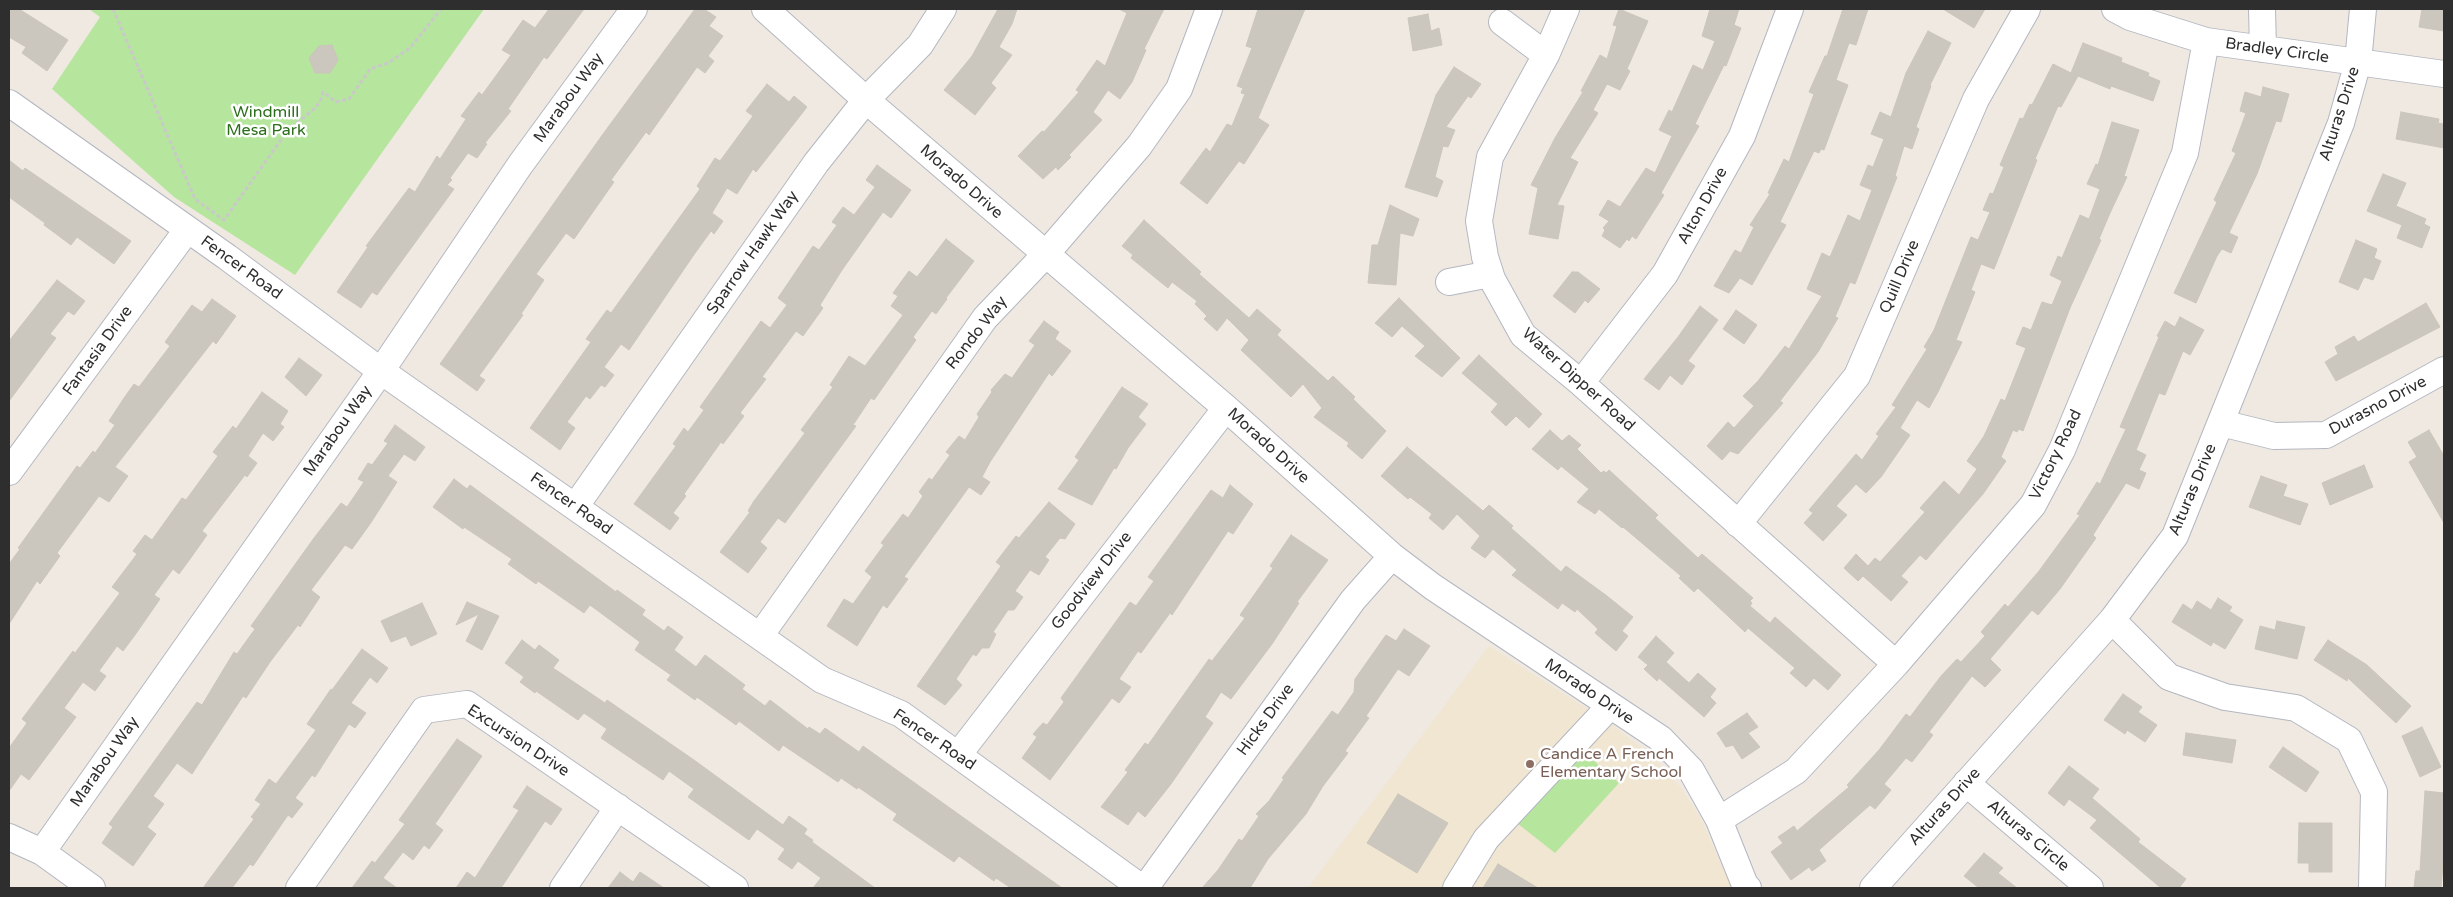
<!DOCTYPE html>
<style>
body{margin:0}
#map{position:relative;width:2453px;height:897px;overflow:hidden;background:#efe9e1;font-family:"Varela Round",sans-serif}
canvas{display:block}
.frame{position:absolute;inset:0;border:10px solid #2e2e2e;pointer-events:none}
</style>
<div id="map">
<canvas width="2453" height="897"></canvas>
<div class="frame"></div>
</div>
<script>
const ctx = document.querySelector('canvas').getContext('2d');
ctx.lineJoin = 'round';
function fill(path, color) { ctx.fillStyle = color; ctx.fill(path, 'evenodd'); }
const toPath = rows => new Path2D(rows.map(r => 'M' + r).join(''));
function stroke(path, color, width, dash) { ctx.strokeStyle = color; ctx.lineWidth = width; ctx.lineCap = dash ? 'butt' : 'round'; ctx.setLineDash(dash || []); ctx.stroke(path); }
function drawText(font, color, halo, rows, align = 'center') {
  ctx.font = font + ' "Varela Round",sans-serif'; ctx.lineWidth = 5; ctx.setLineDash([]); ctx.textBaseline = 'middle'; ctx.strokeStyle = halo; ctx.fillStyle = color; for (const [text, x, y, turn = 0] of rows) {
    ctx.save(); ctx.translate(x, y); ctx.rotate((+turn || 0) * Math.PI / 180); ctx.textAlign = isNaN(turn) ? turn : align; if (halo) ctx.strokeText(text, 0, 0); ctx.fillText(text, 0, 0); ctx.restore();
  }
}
fill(toPath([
 [1489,646,1612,725,1651,755,1681,788,1701,819,1720,862,1735,888,1308,888]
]), '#f0e6d1');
fill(toPath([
 [89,9,484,9,295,275,174,197,52,89,100,17],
 [1584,752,1619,783,1555,853,1517,823]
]), '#b6e59e');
const building = toPath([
 [9,9,19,9,68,40,47,71,22,53,26,47,9,37,9,9],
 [549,9,584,9,547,59,544,57,508,109,511,111,485,143,487,144,477,158,468,153,450,178,452,180,447,185,454,189,377,295,372,292,361,308,337,292,368,247,366,246,409,188,415,192,437,156,440,159,466,119,461,116,479,92,482,95,511,55,502,50,523,20,535,28,549,9],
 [695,9,704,9,716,17,709,26,723,36,708,56,714,61,705,73,697,67,649,135,646,132,611,180,614,182,574,239,566,233,536,274,544,280,521,314,523,315,479,376,485,380,477,391,440,364,603,134,695,9],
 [998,9,1017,9,1012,24,999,47,1012,55,991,83,996,88,975,115,944,90,972,56,998,9],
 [1119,9,1164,9,1144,49,1146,50,1132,82,1120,99,1108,90,1093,112,1102,120,1069,155,1071,157,1058,170,1056,167,1043,179,1018,156,1042,131,1044,132,1079,92,1076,90,1097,60,1105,66,1127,13,1119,9],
 [1258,9,1305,9,1258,118,1269,125,1244,164,1239,161,1207,204,1180,183,1206,148,1210,152,1227,124,1232,126,1245,94,1241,93,1243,88,1237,86,1252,48,1246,46,1258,9],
 [1619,9,1648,21,1627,69,1630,71,1620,90,1607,84,1593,110,1598,113,1570,158,1578,162,1557,205,1564,206,1558,239,1529,234,1538,188,1531,185,1555,138,1583,92,1581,91,1600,55,1607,59,1617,26,1613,25,1619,9],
 [1710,9,1739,9,1734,25,1741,28,1726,66,1724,65,1695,124,1699,126,1661,193,1664,195,1636,239,1632,236,1629,241,1627,239,1620,248,1602,236,1605,230,1603,228,1609,221,1599,215,1608,200,1620,207,1646,168,1655,173,1672,136,1659,130,1669,110,1672,112,1693,65,1703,70,1715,41,1702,36,1710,9],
 [1843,9,1868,9,1856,45,1849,43,1836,80,1848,85,1824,150,1821,149,1819,153,1814,151,1780,222,1786,225,1752,285,1740,278,1729,293,1714,286,1735,250,1741,253,1754,227,1750,225,1770,194,1768,193,1784,159,1789,162,1814,94,1809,92,1825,56,1827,56,1843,9],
 [1943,9,1985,9,1974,28,1943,9],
 [2422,9,2444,9,2444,31,2419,27,2422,9],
 [1428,14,1431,31,1439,28,1442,45,1413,51,1408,18,1428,14],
 [1928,31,1951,43,1930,85,1931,86,1916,127,1919,129,1912,149,1904,146,1895,176,1897,177,1855,284,1850,282,1835,317,1838,318,1818,352,1780,401,1783,403,1738,454,1730,451,1722,460,1707,446,1728,422,1734,428,1754,406,1743,396,1758,381,1785,346,1789,349,1822,296,1807,289,1822,253,1830,257,1848,215,1860,221,1872,190,1860,185,1868,165,1873,167,1884,139,1871,134,1880,112,1891,117,1906,73,1928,31],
 [2083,43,2122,58,2121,62,2149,73,2148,76,2160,81,2153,101,2111,86,2110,89,2078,76,2061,107,2058,106,2035,159,2037,160,1994,269,1981,264,1971,290,1975,292,1956,340,1962,342,1938,392,1929,408,1917,400,1900,428,1910,435,1881,477,1866,493,1856,484,1836,506,1847,515,1823,541,1804,523,1813,513,1809,510,1856,454,1862,460,1879,436,1876,434,1896,407,1892,405,1927,349,1924,347,1934,330,1971,237,1978,240,1990,212,1983,210,1990,193,1993,194,2004,167,2000,165,2020,118,2023,119,2030,104,2032,105,2053,64,2071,73,2083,43],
 [332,45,338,60,330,73,315,73,309,58,319,46,332,45],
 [1454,67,1481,84,1471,98,1468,96,1446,127,1455,130,1448,147,1443,146,1435,177,1443,181,1437,197,1405,187,1436,95,1454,67],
 [767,84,789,102,794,96,807,107,756,172,753,169,737,194,727,188,712,213,723,221,714,234,711,231,693,256,629,350,621,344,604,367,614,375,605,387,601,385,590,399,586,396,567,422,575,428,560,450,530,428,591,342,586,339,607,310,611,313,700,189,697,186,715,158,720,161,753,116,746,111,767,84],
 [2263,87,2289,94,2281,122,2276,121,2257,174,2229,233,2238,237,2231,253,2222,249,2217,256,2196,303,2174,293,2217,202,2214,200,2236,153,2232,151,2246,113,2240,111,2245,92,2261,97,2263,87],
 [2401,112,2439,119,2438,123,2444,124,2444,148,2396,139,2401,112],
 [2112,122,2139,130,2124,176,2127,177,2110,213,2099,239,2101,240,2070,308,2023,431,2019,429,2017,432,2013,430,2001,457,2006,461,1983,494,1926,560,1920,555,1901,576,1908,582,1891,601,1863,576,1858,581,1844,568,1856,554,1868,566,1875,558,1880,562,1925,512,1920,508,1944,481,1959,495,1977,469,1967,461,1984,436,2001,399,2005,401,2026,348,2016,344,2023,327,2031,330,2042,302,2052,305,2062,281,2050,275,2058,256,2062,258,2080,215,2089,219,2100,189,2087,184,2096,164,2098,165,2112,122],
 [9,160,23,171,25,168,131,241,114,264,77,237,71,245,44,225,45,223,9,197,9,160],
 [877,165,911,190,891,218,883,212,842,270,820,305,823,308,803,336,796,331,762,377,766,379,740,413,744,416,723,444,721,442,684,494,686,496,673,513,679,518,670,530,634,504,676,446,673,444,684,428,688,432,704,410,700,407,761,321,770,328,787,305,778,298,813,246,819,250,837,225,832,222,843,207,854,215,875,187,866,180,877,165],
 [2383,174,2406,183,2396,206,2426,219,2424,224,2430,227,2422,248,2397,238,2402,225,2367,211,2383,174],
 [1390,205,1419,219,1413,236,1400,233,1396,285,1368,283,1372,245,1378,245,1390,205],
 [1144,220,1201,272,1199,274,1249,318,1257,309,1281,330,1277,335,1328,381,1333,376,1355,397,1353,399,1386,431,1362,459,1347,446,1349,443,1314,417,1322,408,1303,384,1291,397,1241,350,1249,340,1227,318,1217,331,1204,319,1207,316,1195,304,1197,301,1172,282,1168,288,1131,258,1133,255,1122,246,1144,220],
 [946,239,974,261,946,298,947,299,936,314,932,311,913,337,916,340,874,400,871,398,853,425,856,426,785,523,778,518,760,542,767,548,748,573,720,552,750,512,748,511,754,501,805,433,801,430,833,387,830,385,849,356,865,366,903,315,891,306,898,296,893,293,909,271,917,277,946,239],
 [2356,240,2377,249,2374,258,2381,261,2373,280,2364,277,2358,290,2339,282,2356,240],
 [1572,272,1578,272,1600,289,1588,303,1585,300,1575,313,1553,296,1572,272],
 [57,280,85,301,74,315,68,311,50,334,56,338,9,401,9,341,57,280],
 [1399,298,1460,358,1442,377,1415,356,1425,346,1402,326,1392,337,1375,323,1399,298],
 [212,299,236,316,216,344,213,341,115,467,128,476,109,502,99,496,57,553,60,556,40,584,37,581,9,624,9,564,20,549,18,548,77,466,80,468,93,451,95,453,115,425,109,421,124,398,134,384,139,387,170,346,165,342,192,305,202,312,212,299],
 [2426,303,2440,327,2336,381,2325,362,2338,354,2335,347,2354,336,2358,342,2426,303],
 [1700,306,1718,320,1688,361,1695,366,1682,385,1670,375,1659,390,1644,379,1678,337,1700,306],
 [1736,310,1757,325,1744,344,1723,329,1736,310],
 [2180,317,2204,330,2190,355,2183,351,2165,395,2159,393,2139,443,2136,450,2146,455,2139,470,2146,473,2139,489,2126,483,2093,535,2096,538,2060,589,2038,615,2032,610,1990,659,2001,670,1985,687,1972,676,1929,732,1933,735,1912,762,1906,758,1884,784,1891,790,1875,809,1870,805,1819,850,1826,861,1812,871,1809,867,1791,880,1771,852,1783,843,1778,837,1794,826,1797,831,1849,787,1847,785,1879,750,1906,714,1910,717,1941,676,1957,659,1961,662,1985,636,1981,632,2005,604,2008,607,2039,571,2080,515,2077,514,2097,482,2100,484,2126,429,2120,427,2159,337,2157,336,2165,321,2175,327,2180,317],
 [1044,321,1059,332,1055,339,1071,351,1052,376,1049,373,990,462,982,477,990,482,981,495,969,487,904,577,908,579,887,608,883,605,857,646,827,626,844,599,853,604,872,577,865,571,884,545,881,543,903,514,908,518,923,496,919,492,929,478,932,480,950,455,946,452,959,436,965,440,979,417,977,414,992,392,991,390,1005,374,1012,378,1035,345,1029,341,1044,321],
 [1479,355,1542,414,1529,428,1516,416,1506,426,1491,412,1498,404,1462,373,1479,355],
 [299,358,322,375,306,396,285,377,299,358],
 [1122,387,1148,404,1138,417,1146,424,1128,448,1116,469,1114,468,1092,505,1058,489,1079,460,1075,457,1122,387],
 [262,392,288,411,280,424,284,427,273,441,263,433,248,456,257,463,247,477,245,475,202,531,207,535,190,559,179,574,173,569,154,595,160,599,135,635,123,651,117,646,99,671,106,676,95,691,83,682,64,708,76,717,29,780,21,774,9,791,9,748,27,723,22,719,73,651,75,653,120,593,112,587,137,554,133,551,145,535,152,540,182,498,186,500,218,456,213,452,233,426,236,429,262,392],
 [395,425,425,447,415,461,404,454,388,476,397,482,370,524,352,549,345,545,311,590,320,597,300,627,298,625,270,662,246,698,243,696,192,774,177,763,153,796,164,804,147,827,156,834,133,866,102,843,113,827,109,824,197,702,202,705,234,652,237,654,255,629,251,626,314,538,341,503,347,507,364,482,358,479,368,463,372,465,388,443,384,441,395,425],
 [1550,430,1562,441,1569,435,1581,445,1577,449,1601,473,1604,471,1606,473,1609,470,1658,515,1655,518,1698,558,1702,554,1753,598,1750,601,1752,603,1750,606,1770,623,1775,617,1841,675,1828,690,1814,678,1806,687,1790,673,1795,668,1748,628,1745,632,1698,588,1694,592,1679,578,1681,576,1623,527,1622,528,1599,509,1595,514,1577,502,1589,489,1561,466,1558,470,1532,449,1550,430],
 [2429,430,2444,456,2444,523,2409,462,2417,457,2408,442,2429,430],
 [1407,447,1483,511,1489,505,1513,526,1511,528,1561,572,1566,566,1607,596,1633,617,1622,631,1628,636,1616,651,1595,633,1598,629,1577,609,1575,612,1562,603,1558,609,1512,575,1517,570,1493,549,1485,558,1471,548,1480,536,1457,514,1443,530,1429,518,1432,514,1410,497,1408,499,1381,476,1407,447],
 [2364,465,2373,487,2330,505,2322,483,2364,465],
 [2261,476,2287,485,2283,496,2308,504,2300,525,2249,507,2261,476],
 [454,479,467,489,470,485,616,592,617,590,645,610,642,615,664,631,668,626,683,637,674,650,696,667,705,655,745,685,742,689,765,706,770,700,808,729,809,727,820,734,825,728,859,752,863,746,1062,888,1011,888,996,878,994,881,959,856,954,862,893,820,897,814,858,787,857,789,841,778,838,782,783,745,779,751,739,721,736,725,697,697,695,700,667,680,671,675,635,650,640,642,590,605,584,613,538,581,536,584,508,564,512,559,464,527,463,529,433,507,454,479],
 [1230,485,1253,504,1233,534,1228,531,1172,615,1170,613,1141,653,1138,651,1119,679,1131,687,1119,703,1112,698,1050,780,1022,758,1037,737,1033,734,1043,723,1047,725,1064,702,1061,698,1130,602,1136,606,1154,581,1148,577,1211,490,1223,498,1230,485],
 [1049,502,1075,524,1065,539,1060,538,1045,557,1049,560,1039,575,1030,570,1015,591,1023,597,1014,610,1008,610,993,632,996,634,989,648,982,648,976,656,973,654,956,679,962,685,945,705,917,686,1001,566,996,562,1016,536,1019,538,1049,502],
 [1291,535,1328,560,1297,602,1299,603,1272,644,1231,699,1221,692,1205,717,1213,723,1171,784,1145,817,1138,811,1128,825,1101,807,1128,772,1125,770,1145,743,1148,745,1209,659,1212,661,1245,618,1240,615,1273,568,1270,566,1291,535],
 [2218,598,2232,607,2229,611,2243,620,2225,649,2213,642,2211,646,2172,622,2183,604,2192,610,2197,601,2211,610,2218,598],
 [467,602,499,616,482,650,466,641,479,614,456,625,467,602],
 [422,603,437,634,411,646,406,636,391,642,381,621,422,603],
 [2277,621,2305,627,2297,659,2255,649,2260,626,2275,630,2277,621],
 [1404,629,1430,646,1409,676,1398,669,1366,716,1369,718,1345,751,1348,753,1323,786,1306,814,1268,859,1250,888,1202,888,1218,870,1239,839,1242,841,1259,816,1256,814,1269,801,1284,779,1282,778,1332,711,1338,715,1354,692,1355,679,1386,635,1396,641,1404,629],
 [1656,636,1674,653,1666,662,1689,683,1698,673,1716,689,1710,697,1716,703,1704,717,1659,678,1657,681,1644,669,1648,665,1638,657,1656,636],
 [522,640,535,650,539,645,559,660,553,668,605,703,607,700,694,760,783,825,789,816,807,829,804,834,813,840,812,842,875,888,813,888,821,878,798,861,792,869,778,859,785,849,757,829,749,840,688,797,694,789,669,771,663,780,601,738,607,729,584,713,578,720,536,691,535,693,520,682,524,677,505,663,522,640],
 [2328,640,2367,665,2411,706,2396,723,2348,678,2347,681,2314,660,2328,640],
 [362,649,388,668,377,683,370,677,351,703,366,713,355,728,349,724,315,777,312,775,295,798,303,804,292,818,288,815,253,866,250,864,232,888,203,888,254,819,251,817,261,804,255,800,269,779,276,784,316,730,307,724,331,689,332,690,362,649],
 [2123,694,2142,707,2138,712,2157,725,2145,742,2127,730,2125,734,2104,720,2123,694],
 [1747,713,1758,727,1748,733,1760,747,1742,759,1733,745,1726,747,1717,733,1747,713],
 [2422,727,2441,767,2420,777,2402,736,2422,727],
 [2186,733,2236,740,2232,763,2183,755,2186,733],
 [457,739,482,756,435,824,443,830,429,849,424,845,413,860,403,852,383,878,397,888,352,888,372,861,375,863,405,824,399,820,457,739],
 [2283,747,2319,772,2306,792,2269,767,2283,747],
 [2069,766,2099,789,2092,798,2140,839,2138,842,2186,879,2179,888,2161,888,2090,828,2097,820,2069,799,2064,806,2048,793,2069,766],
 [527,786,562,809,551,825,545,821,501,888,456,888,467,872,475,878,519,810,513,807,527,786],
 [2425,791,2444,793,2444,853,2441,888,2414,887,2416,871,2420,871,2425,791],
 [1398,794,1448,823,1417,873,1367,843,1398,794],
 [2299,823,2332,823,2332,872,2309,872,2309,863,2298,863,2299,823],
 [1984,853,2003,868,1998,873,2017,888,1979,888,1964,876,1984,853],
 [1498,864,1538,888,1483,888,1498,864],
 [620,872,633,882,640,872,664,888,608,888,620,872]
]);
fill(building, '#cbc7bf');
stroke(building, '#cbc5ba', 1);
const minor = toPath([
 [765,9,866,100,1226,408,1392,556,1433,587,1661,739,1691,770,1719,820,1745,885,1748,888],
 [1566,9,1546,55,1490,157,1479,221,1485,257,1492,279,1523,335,1581,383,1896,664],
 [2115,9,2130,17,2206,41,2444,74],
 [2262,9,2263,49],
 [1502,22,1546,55],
 [9,103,227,257,381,371,822,680,901,714,1142,888],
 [1449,282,1490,274],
 [1581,383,1665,274,1742,136,1790,9],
 [2221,423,2274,436,2326,435,2444,370],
 [9,472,187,230],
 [575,507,816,163,866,100,920,45,943,9],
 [1738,524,1857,376,1976,99,2027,9],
 [2112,620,2169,677,2225,697,2296,708,2349,740,2374,792,2372,888],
 [760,636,985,318,1045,255,1139,146,1179,89,1209,9],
 [958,755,1226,408],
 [1966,783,2090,888],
 [1719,820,1796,771,1896,664,2033,505,2062,450,2185,153,2206,41],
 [9,837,42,852,92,888],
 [42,852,381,371,520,165,634,9],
 [299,888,424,710,467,704,735,888],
 [563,888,618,807],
 [1145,888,1353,600,1392,556],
 [1456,888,1486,839,1610,706],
 [1873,888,2112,620,2175,536,2341,123,2358,62,2363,9]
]);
stroke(minor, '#b4b7c1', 28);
stroke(toPath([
 [113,9,195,199,224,220,288,130,314,109,320,102,323,92,336,102,349,99,370,69,388,63,410,48,441,9]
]), '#c9c9c9', 3, [4, 2.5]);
stroke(minor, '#fff', 26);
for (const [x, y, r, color] of [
 [1530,764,5,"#8d6e63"]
]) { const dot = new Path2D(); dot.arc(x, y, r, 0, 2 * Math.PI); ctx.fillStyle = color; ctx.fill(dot); stroke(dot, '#fff', 2); }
drawText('16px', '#2e2e2e', '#fff', [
 ["Bradley Circle",2277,51,8],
 ["Marabou Way",569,98,-54],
 ["Alturas Drive",2340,114,-72],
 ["Morado Drive",961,182,41],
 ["Alton Drive",1703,206,-61],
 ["Sparrow Hawk Way",753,253,-55],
 ["Fencer Road",241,268,36],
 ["Quill Drive",1900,277,-67],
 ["Rondo Way",977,333,-52],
 ["Fantasia Drive",98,351,-54],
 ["Water Dipper Road",1578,380,42],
 ["Durasno Drive",2378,406,-28],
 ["Marabou Way",338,431,-55],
 ["Morado Drive",1268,446,42],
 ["Victory Road",2056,455,-64],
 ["Alturas Drive",2193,490,-67],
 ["Fencer Road",571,504,35],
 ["Goodview Drive",1092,581,-52],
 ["Morado Drive",1589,692,34],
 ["Hicks Drive",1266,720,-54],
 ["Fencer Road",934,740,34],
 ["Excursion Drive",518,741,33],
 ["Marabou Way",105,762,-55],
 ["Alturas Drive",1945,807,-48],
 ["Alturas Circle",2028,836,40]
]);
drawText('16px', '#2c6e1b', '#fff', [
 ["Windmill",266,113],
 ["Mesa Park",266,131]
]);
drawText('16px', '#785e54', '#fff', [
 ["Candice A French",1540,755],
 ["Elementary School",1540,773]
], 'left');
</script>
